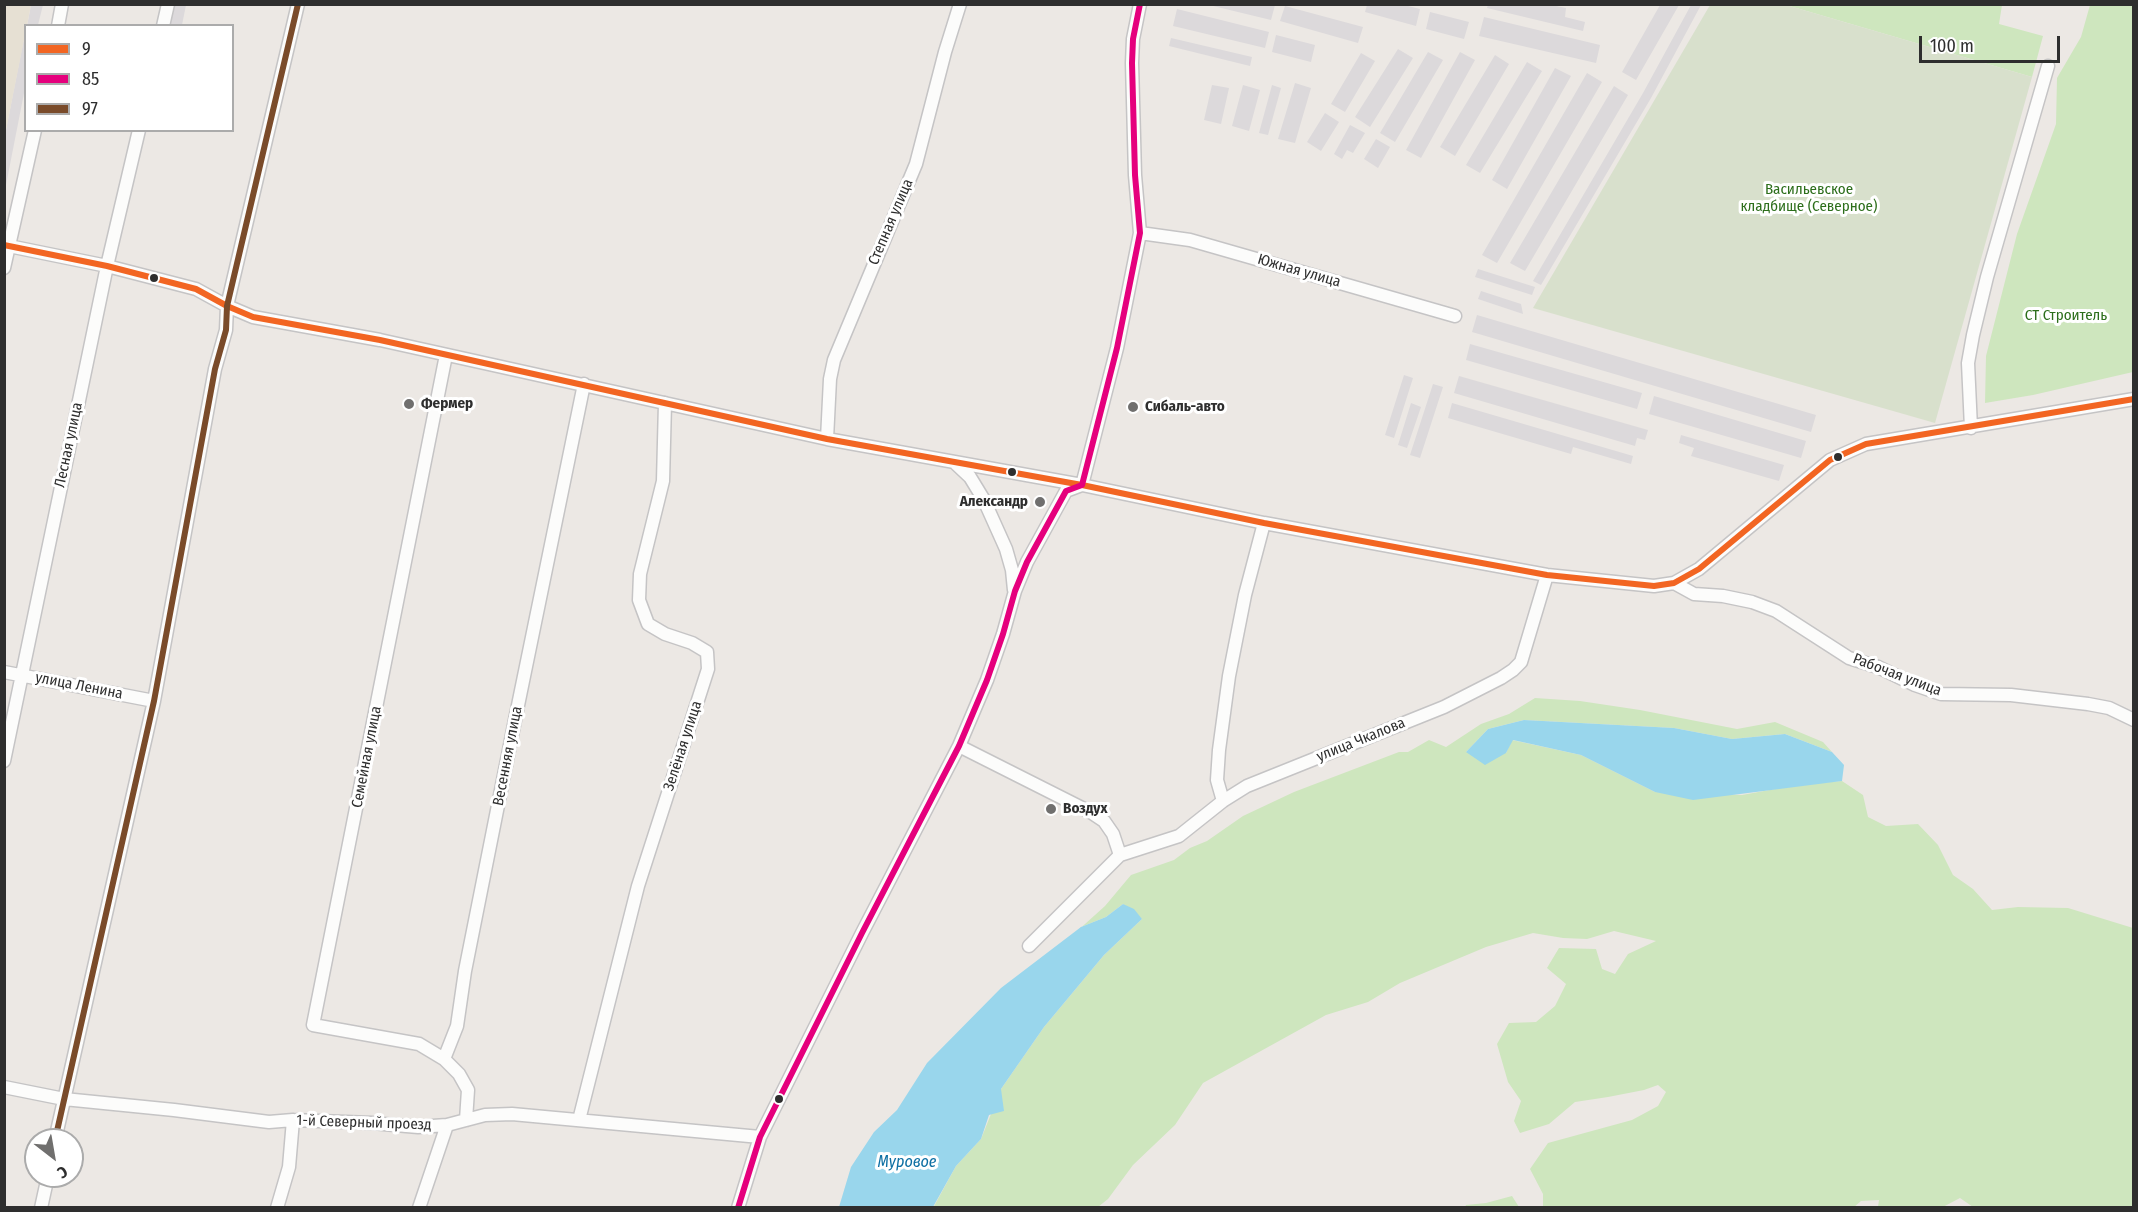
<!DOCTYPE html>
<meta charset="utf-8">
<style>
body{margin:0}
#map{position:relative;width:2138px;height:1212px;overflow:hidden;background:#ece8e4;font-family:"Fira Sans Condensed",sans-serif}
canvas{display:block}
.frame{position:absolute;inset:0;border:6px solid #2e2e2e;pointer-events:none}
.legend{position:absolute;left:24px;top:24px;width:210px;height:108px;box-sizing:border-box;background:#fff;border:2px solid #ababab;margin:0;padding:8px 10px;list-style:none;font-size:18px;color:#2e2e2e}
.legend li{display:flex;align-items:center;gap:12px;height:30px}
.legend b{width:30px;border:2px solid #ababab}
.north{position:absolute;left:24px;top:1128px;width:60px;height:60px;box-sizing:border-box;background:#fff;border:2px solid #ababab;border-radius:50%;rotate:149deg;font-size:16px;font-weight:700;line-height:24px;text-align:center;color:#2e2e2e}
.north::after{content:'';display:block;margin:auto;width:21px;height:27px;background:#706f6e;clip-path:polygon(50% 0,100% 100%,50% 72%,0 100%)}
.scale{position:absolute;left:1919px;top:36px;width:141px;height:27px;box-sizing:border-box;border:3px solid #2e2e2e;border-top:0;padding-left:8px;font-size:18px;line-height:21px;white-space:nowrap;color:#2e2e2e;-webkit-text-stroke:4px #fff;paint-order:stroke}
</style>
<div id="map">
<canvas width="2138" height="1212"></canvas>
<div class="frame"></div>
<ul class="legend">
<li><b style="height:8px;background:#f26522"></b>9</li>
<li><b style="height:8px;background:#e5007d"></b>85</li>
<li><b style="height:8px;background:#7a4b2a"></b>97</li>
</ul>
<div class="north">С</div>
<div class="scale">100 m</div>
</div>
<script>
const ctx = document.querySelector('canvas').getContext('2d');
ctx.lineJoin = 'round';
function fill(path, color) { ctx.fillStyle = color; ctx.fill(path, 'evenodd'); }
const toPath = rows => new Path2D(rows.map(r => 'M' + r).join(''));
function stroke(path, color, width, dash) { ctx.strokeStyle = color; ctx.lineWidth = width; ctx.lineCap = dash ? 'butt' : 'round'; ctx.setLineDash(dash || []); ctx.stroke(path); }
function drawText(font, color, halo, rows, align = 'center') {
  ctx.font = font + ' "Fira Sans Condensed",sans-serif'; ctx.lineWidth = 6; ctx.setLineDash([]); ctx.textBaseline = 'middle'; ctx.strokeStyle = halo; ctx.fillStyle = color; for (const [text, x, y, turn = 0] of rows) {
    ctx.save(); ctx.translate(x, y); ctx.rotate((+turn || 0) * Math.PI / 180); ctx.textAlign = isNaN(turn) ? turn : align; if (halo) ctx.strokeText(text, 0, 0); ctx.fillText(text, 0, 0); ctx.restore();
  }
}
fill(toPath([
 [31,5,43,5,38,25,27,26],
 [175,5,186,5,182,25,170,25],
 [1209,5,1275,5,1271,20],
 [1367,5,1404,5,1420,9,1416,26,1365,12],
 [1488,5,1551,5,1566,8,1565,17,1585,22,1583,31,1487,8],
 [1660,5,1679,5,1636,80,1622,72],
 [1691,5,1701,5,1651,98,1541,285,1533,281,1643,93],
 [1285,6,1363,27,1358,43,1280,21],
 [1177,9,1269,32,1265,48,1173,26],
 [1430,12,1469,22,1464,39,1426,29],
 [1484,17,1600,45,1596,63,1479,36],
 [25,33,25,88,5,190,5,135],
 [1276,35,1315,45,1311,62,1272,52],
 [1171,38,1252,57,1250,66,1169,46],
 [1398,49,1413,58,1370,127,1355,117],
 [1428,52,1443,60,1395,142,1380,133],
 [1460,52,1475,60,1421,158,1406,150],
 [1361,53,1375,61,1345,112,1331,104],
 [1495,55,1509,64,1455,156,1440,147],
 [1527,62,1542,71,1480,173,1466,165],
 [1555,68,1571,76,1507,189,1492,180],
 [1587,73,1602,82,1497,263,1482,255],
 [1295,83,1311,88,1295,143,1278,139],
 [1212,85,1229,88,1221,124,1204,120],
 [1243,85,1260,90,1249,131,1232,126],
 [1272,85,1281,88,1268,135,1259,133],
 [1614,86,1628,95,1525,271,1510,263],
 [1325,113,1339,122,1321,151,1307,142],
 [1350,125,1365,133,1353,153,1347,150,1342,159,1334,154],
 [1376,139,1390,147,1378,168,1364,159],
 [1478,269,1535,287,1532,295,1475,277],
 [1481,291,1521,304,1523,314,1478,299],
 [1477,315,1816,415,1811,432,1472,332],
 [1470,344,1642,393,1637,409,1466,360],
 [1404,375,1413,378,1394,438,1385,435],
 [1459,376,1648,430,1645,440,1637,438,1635,446,1454,393],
 [1433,384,1443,387,1420,458,1410,455],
 [1654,396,1806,441,1801,458,1649,414],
 [1411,403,1421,407,1407,448,1398,445],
 [1452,403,1633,456,1631,464,1573,447,1571,454,1448,418],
 [1681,435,1784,465,1779,481,1691,456,1694,448,1679,443]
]), '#dcd9db');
fill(toPath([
 [5,4,31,5,5,135,4,5]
]), '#e6e0d3');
fill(toPath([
 [1786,5,2002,5,1999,24,2043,36,2032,77],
 [2090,5,2133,5,2133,372,2033,395,1985,403,1986,356,2017,234,2056,124,2057,78,2081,37],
 [1535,698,1580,701,1640,710,1737,729,1775,722,1823,742,1832,752,1785,734,1732,739,1674,728,1524,720,1488,729,1466,752,1506,753,1512,740,1581,755,1655,792,1742,795,1797,785,1842,781,1863,795,1868,817,1886,826,1918,824,1938,845,1953,875,1973,889,1992,910,2018,907,2068,908,2133,928,2133,1207,1973,1207,1960,1198,1941,1208,1878,1207,1879,1200,1861,1201,1853,1208,1543,1207,1543,1194,1530,1169,1548,1143,1632,1120,1658,1106,1666,1092,1658,1085,1644,1090,1608,1097,1575,1102,1549,1124,1520,1133,1514,1121,1521,1101,1508,1082,1497,1044,1509,1023,1536,1022,1555,1006,1566,984,1547,968,1559,948,1596,949,1602,969,1615,974,1628,954,1656,941,1614,931,1587,939,1563,938,1533,933,1486,947,1400,983,1368,1002,1326,1015,1203,1083,1175,1125,1133,1165,1108,1199,1098,1207,933,1208,956,1166,981,1139,1001,1089,1044,1027,1104,955,1142,919,1123,904,1106,917,1081,927,1065,942,1105,906,1131,875,1174,860,1190,848,1207,841,1243,816,1294,792,1399,752,1408,752,1429,740,1446,747,1481,724,1509,714],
 [1512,1196,1519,1207,1465,1207,1466,1205,1486,1203]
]), '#cee6be');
fill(toPath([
 [1710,5,1786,5,2032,77,1935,423,1533,308]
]), '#d8e0cc');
fill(toPath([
 [1524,720,1674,728,1732,739,1785,734,1832,752,1844,765,1842,781,1693,800,1655,792,1581,755,1513,740,1506,753,1485,765,1466,752,1488,729],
 [1123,904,1134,909,1142,919,1104,955,1044,1027,1001,1089,1004,1111,989,1115,981,1139,956,1166,933,1207,839,1207,851,1167,874,1132,897,1110,927,1063,1001,988,1081,927,1106,917]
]), '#99d6ec');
const street = toPath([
 [58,26,62,4],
 [163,26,168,4],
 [1140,233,1190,240,1455,316],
 [4,245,107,266,196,289,227,306,253,317,380,340,827,439,1082,485,1264,523,1547,575,1654,586,1674,583,1699,569,1830,460,1866,444,2134,399],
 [4,268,35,130],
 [1971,428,1968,363,1973,335,1987,277,2048,66],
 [827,439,830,379,834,360,916,164,945,52,960,4],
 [954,462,970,477,984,500,1006,549,1012,570,1014,590],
 [1674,583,1694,594,1723,596,1752,602,1776,611,1849,658,1878,667,1915,685,1941,694,2011,695,2088,704,2109,708,2134,720],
 [4,672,154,701],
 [959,746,1092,813,1104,821,1113,834,1120,855],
 [4,761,107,266,139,130],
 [1223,801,1217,780,1219,750,1229,676,1245,595,1264,523],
 [1029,946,1120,855,1179,836,1223,801,1247,786,1444,707,1501,678,1513,670,1521,662,1547,575],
 [444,1059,419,1044,313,1025,446,355],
 [4,1087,64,1099,174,1110,269,1122,293,1120,372,1123,418,1127,447,1125,485,1115,512,1114,760,1137],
 [466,1120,468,1090,459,1074,444,1059,457,1026,465,971,515,720,584,384],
 [579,1120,638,886,708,669,707,652,692,643,665,634,648,624,639,600,640,574,663,481,665,403],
 [55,1140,154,701,215,369,226,330,227,306,298,4],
 [41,1208,48,1176],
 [277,1208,289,1167,293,1120],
 [419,1208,447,1125],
 [738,1208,760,1137,862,933,959,746,987,680,1003,634,1015,591,1027,562,1066,491,1082,485,1117,348,1140,233,1135,175,1132,63,1133,39,1140,4]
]);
stroke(street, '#c5c4c5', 15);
stroke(street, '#fcfcfb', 12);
stroke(toPath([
 [4,245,107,266,196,289,227,306,253,317,380,340,827,439,1082,485,1264,523,1547,575,1654,586,1674,583,1699,569,1830,460,1866,444,2134,399]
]), '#f26522', 6);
stroke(toPath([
 [738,1208,760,1137,862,933,959,746,987,680,1003,634,1015,591,1027,562,1066,491,1082,485,1117,348,1140,233,1135,175,1132,63,1133,39,1140,4]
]), '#e5007d', 6);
stroke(toPath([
 [55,1140,154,701,215,369,226,330,227,306,298,4]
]), '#7a4b2a', 6);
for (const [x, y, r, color] of [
 [154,278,5,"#2e2e2e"],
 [409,404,6,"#706f6e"],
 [1133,407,6,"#706f6e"],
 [1838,457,5,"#2e2e2e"],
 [1012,472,5,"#2e2e2e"],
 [1040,502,6,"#706f6e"],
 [1051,809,6,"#706f6e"],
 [779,1099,5,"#2e2e2e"]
]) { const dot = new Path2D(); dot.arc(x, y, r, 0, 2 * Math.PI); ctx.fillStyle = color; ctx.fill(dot); stroke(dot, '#fff', 2); }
drawText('15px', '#2c6e1b', '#fff', [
 ["Васильевское",1809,190],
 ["кладбище (Северное)",1809,207],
 ["СТ Строитель",2066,316]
]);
drawText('15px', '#2e2e2e', '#fff', [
 ["Степная улица",891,222,-67],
 ["Южная улица",1299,271,16],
 ["Лесная улица",69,445,-78],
 ["Рабочая улица",1897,675,21],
 ["улица Ленина",79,686,11],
 ["улица Чкалова",1361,740,-22],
 ["Зелёная улица",683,746,-72],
 ["Весенняя улица",508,756,-79],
 ["Семейная улица",367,757,-79],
 ["1-й Северный проезд",364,1123,2]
]);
drawText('bold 15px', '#2e2e2e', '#fff', [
 ["Фермер",421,404],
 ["Сибаль-авто",1145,407],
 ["Александр",1028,502,"right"],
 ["Воздух",1063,809]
], 'left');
drawText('italic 16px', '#0d6fa3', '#fff', [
 ["Муровое",907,1163]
]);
</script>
